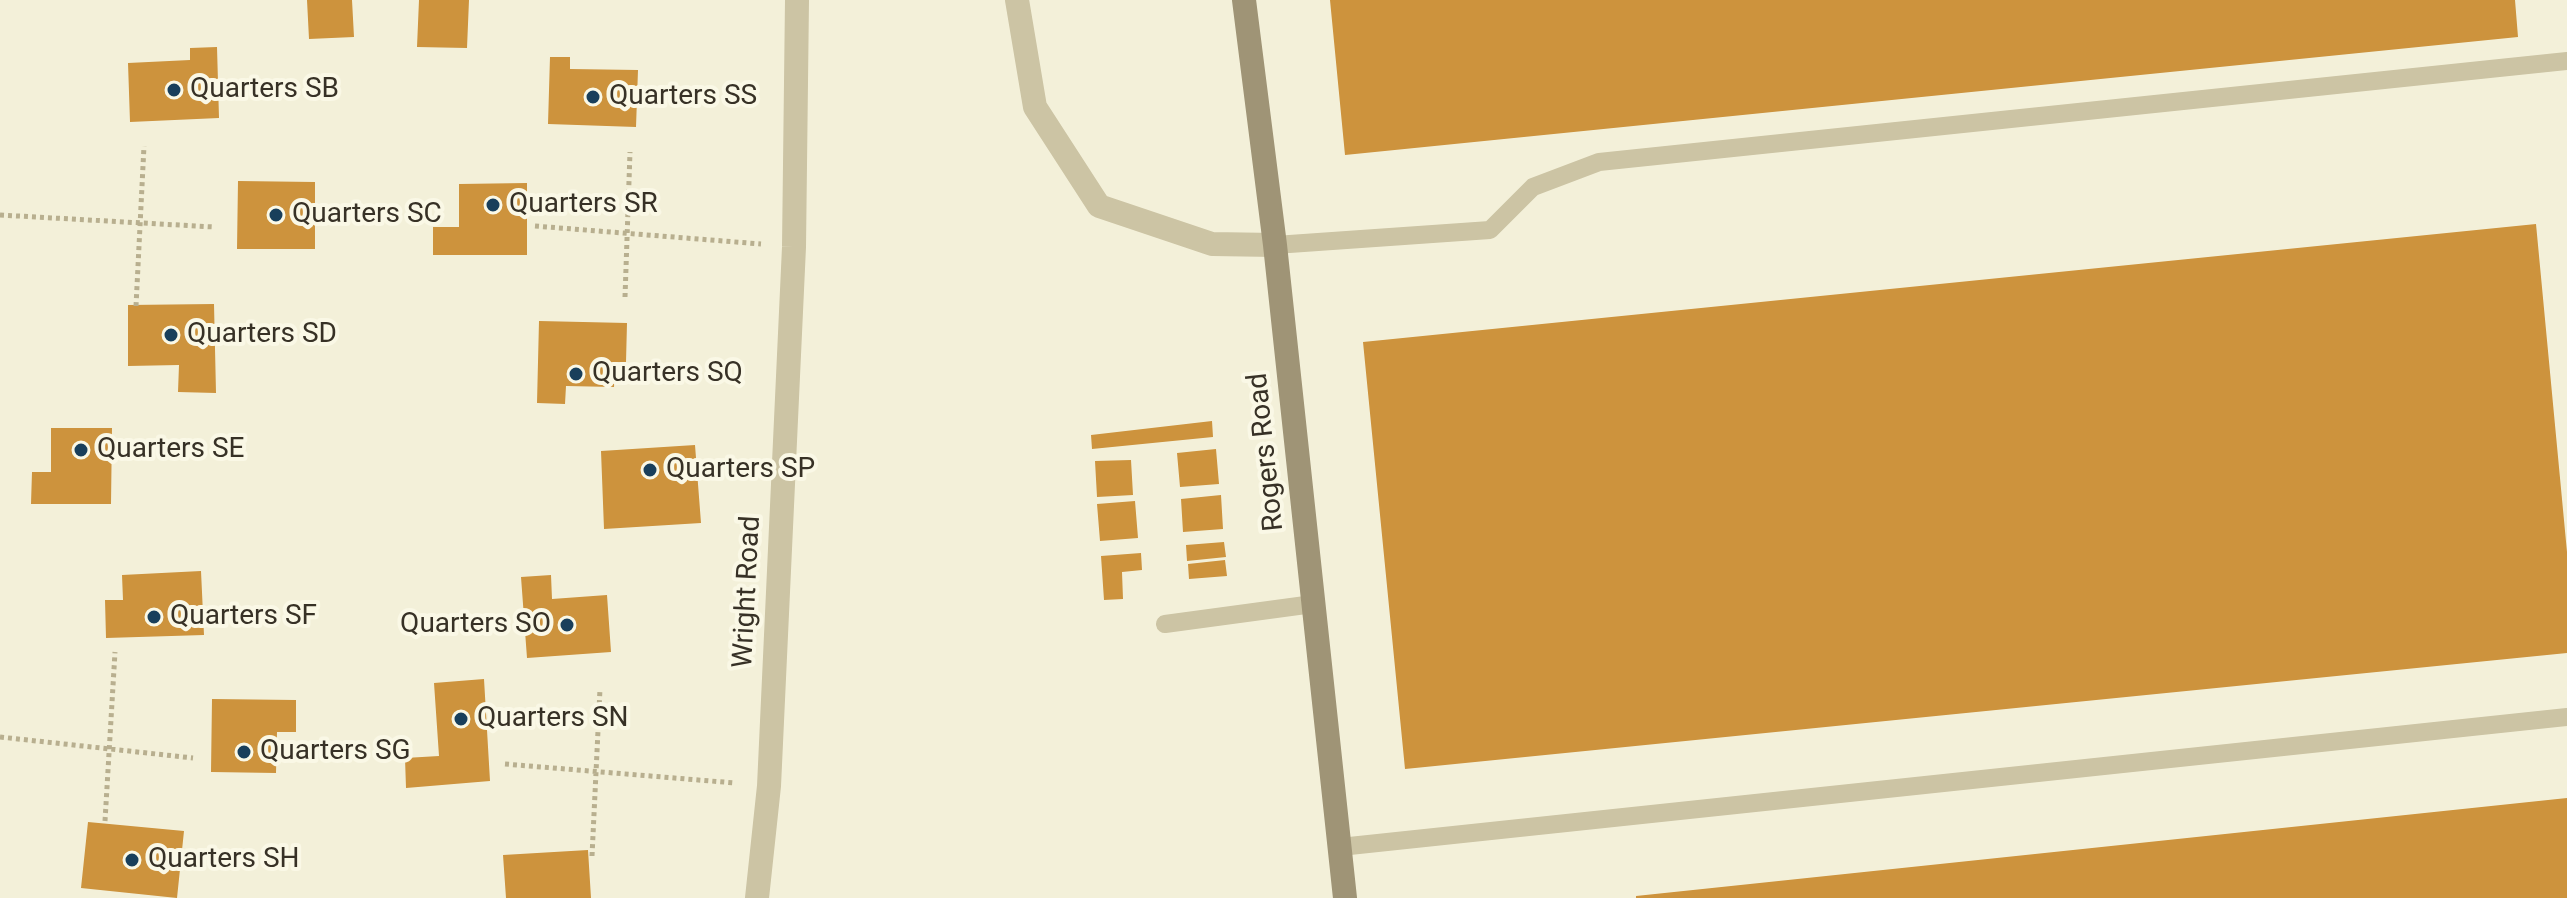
<!DOCTYPE html>
<style>
body{margin:0}
canvas{display:block;background:#f3f0d9}
</style>
<canvas width="2567" height="898"></canvas>
<script>
const ctx = document.querySelector('canvas').getContext('2d');
ctx.lineJoin = 'round';
function fill(path, color) { ctx.fillStyle = color; ctx.fill(path, 'evenodd'); }
const toPath = rows => new Path2D(rows.map(r => 'M' + r).join(''));
function stroke(path, color, width, dash) { ctx.strokeStyle = color; ctx.lineWidth = width; ctx.lineCap = dash ? 'butt' : 'round'; ctx.setLineDash(dash || []); ctx.stroke(path); }
function drawText(font, color, halo, rows, align = 'center') {
  ctx.font = font + ' Roboto,sans-serif'; ctx.lineWidth = 8; ctx.setLineDash([]); ctx.textBaseline = 'middle'; ctx.strokeStyle = halo; ctx.fillStyle = color; for (const [text, x, y, turn = 0] of rows) {
    ctx.save(); ctx.translate(x, y); ctx.rotate((+turn || 0) * Math.PI / 180); ctx.textAlign = isNaN(turn) ? turn : align; if (halo) ctx.strokeText(text, 0, 0); ctx.fillText(text, 0, 0); ctx.restore();
  }
}
fill(toPath([
 [307,0,352,0,354,37,309,39],
 [419,0,469,0,467,48,417,47],
 [1330,0,2515,0,2518,37,1345,155],
 [217,47,219,118,130,122,128,63,190,60,190,48],
 [550,57,570,57,570,69,638,70,636,127,548,124],
 [238,181,315,182,315,249,237,249],
 [527,183,527,255,433,255,433,227,459,227,459,184],
 [2536,224,2567,552,2567,653,1405,769,1363,342],
 [214,304,216,393,178,392,179,365,128,366,128,305],
 [539,321,627,323,626,362,615,362,614,387,566,386,565,404,537,403],
 [1212,421,1213,437,1092,449,1091,435],
 [51,428,112,428,111,504,31,504,32,472,51,472],
 [695,445,701,523,604,529,601,451],
 [1216,449,1219,484,1180,487,1177,453],
 [1131,460,1133,495,1097,497,1095,461],
 [1221,495,1223,529,1183,532,1181,499],
 [1135,501,1138,538,1100,541,1097,504],
 [1224,542,1226,557,1187,561,1186,545],
 [1141,553,1142,570,1122,572,1123,599,1104,600,1101,556],
 [1225,560,1227,576,1189,579,1188,564],
 [201,571,204,635,106,638,105,600,123,600,122,575],
 [551,575,552,599,607,595,611,652,527,658,521,577],
 [484,679,490,781,406,788,405,758,439,756,434,683],
 [212,699,296,700,296,732,277,732,276,773,211,772],
 [2567,798,2567,898,1636,898,1636,896],
 [88,822,184,831,177,898,81,888],
 [588,850,591,898,506,898,503,855]
]), '#cd933d');
stroke(toPath([
 [0,215,214,227],
 [535,226,761,244],
 [625,297,630,152],
 [136,306,144,146],
 [0,737,193,758],
 [505,764,735,783],
 [105,821,115,652],
 [592,856,600,689]
]), '#b8af8f', 5, [4, 4]);
stroke(toPath([
 [1275,245,1490,230,1533,187,1599,162,2567,61],
 [1165,624,1313,604],
 [1340,847,2567,717]
]), '#ccc4a4', 18);
stroke(toPath([
 [1017,0,1035,107,1099,206,1212,244,1275,245],
 [757,898,769,786,794,247,797,0]
]), '#ccc4a4', 24);
stroke(toPath([
 [1244,0,1275,245,1345,898]
]), '#9f9476', 24);
for (const [x, y, r, color] of [
 [174,90,8,"#193f5b"],
 [593,97,8,"#193f5b"],
 [493,205,8,"#193f5b"],
 [276,215,8,"#193f5b"],
 [171,335,8,"#193f5b"],
 [576,374,8,"#193f5b"],
 [81,450,8,"#193f5b"],
 [650,470,8,"#193f5b"],
 [154,617,8,"#193f5b"],
 [567,625,8,"#193f5b"],
 [461,719,8,"#193f5b"],
 [244,752,8,"#193f5b"],
 [132,860,8,"#193f5b"]
]) { const dot = new Path2D(); dot.arc(x, y, r, 0, 2 * Math.PI); ctx.fillStyle = color; ctx.fill(dot); stroke(dot, '#faf8e6', 3); }
drawText('28px', '#373126', '#faf8e6', [
 ["Quarters SB",190,90],
 ["Quarters SS",609,97],
 ["Quarters SR",509,205],
 ["Quarters SC",292,215],
 ["Quarters SD",187,335],
 ["Quarters SQ",592,374],
 ["Quarters SE",97,450],
 ["Quarters SP",666,470],
 ["Quarters SF",170,617],
 ["Quarters SO",551,625,"right"],
 ["Quarters SN",477,719],
 ["Quarters SG",260,752],
 ["Quarters SH",148,860]
], 'left');
drawText('28px', '#373126', '#faf8e6', [
 ["Rogers Road",1267,452,-96],
 ["Wright Road",748,592,-87]
]);
</script>
